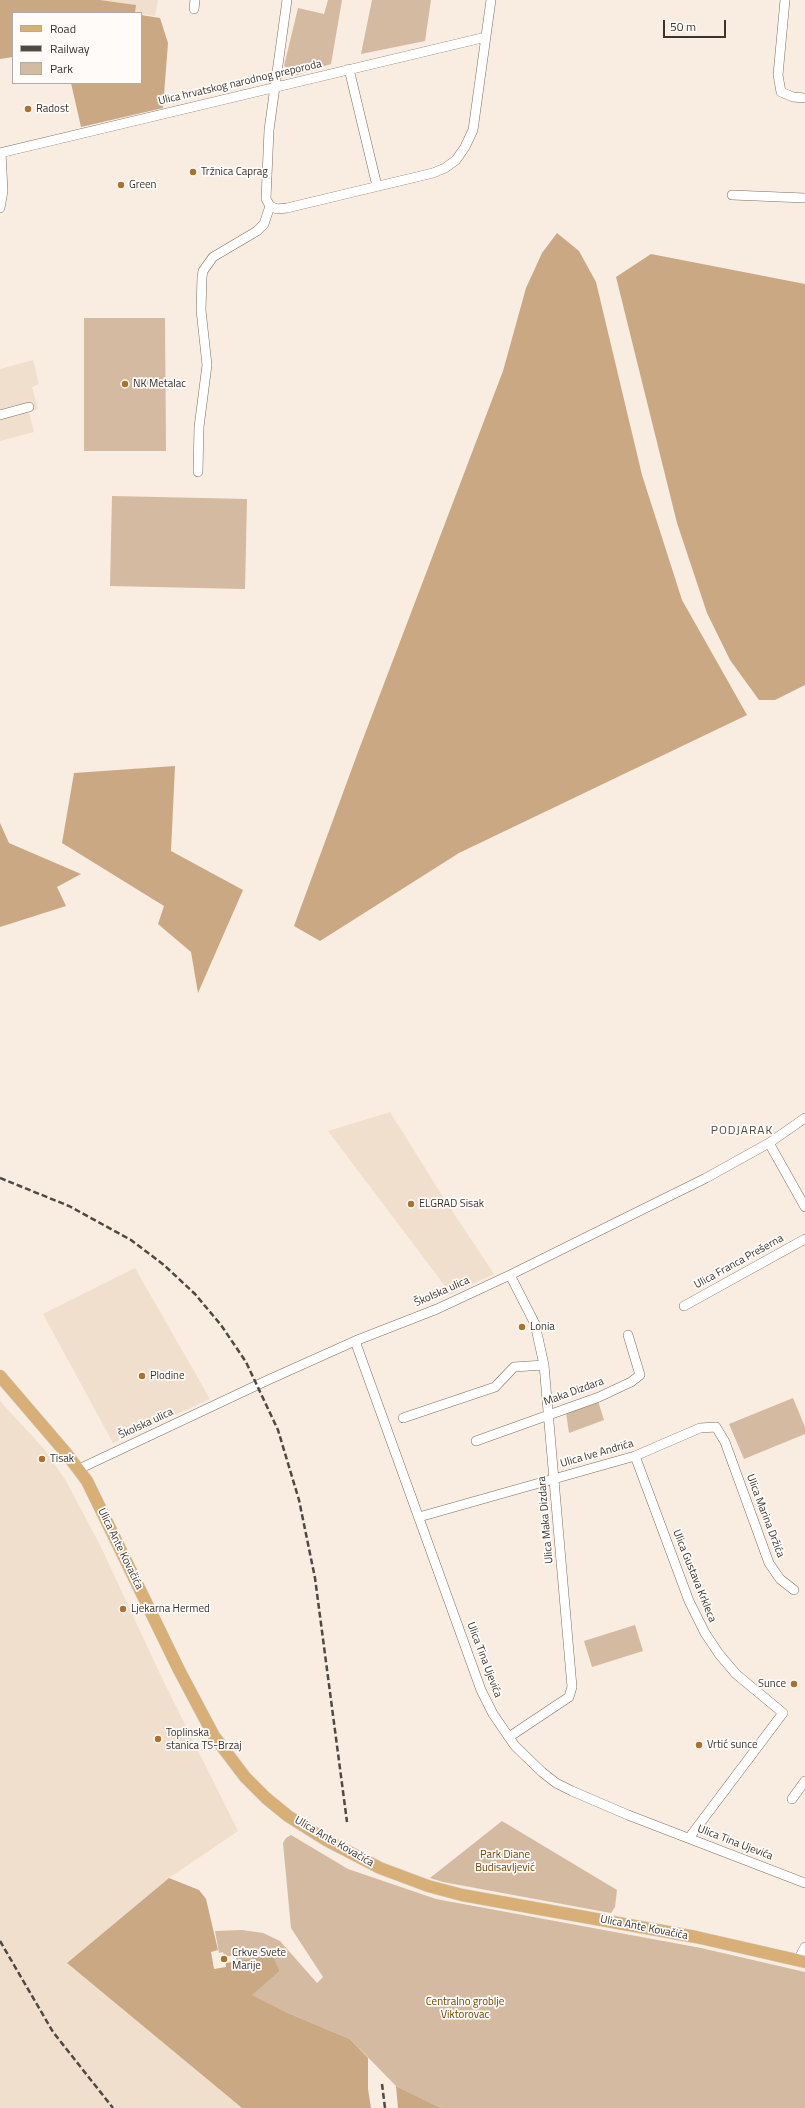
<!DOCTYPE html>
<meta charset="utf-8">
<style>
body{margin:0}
#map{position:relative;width:805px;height:2108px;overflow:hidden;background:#f9ece0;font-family:"Titillium Web",sans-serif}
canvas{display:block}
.legend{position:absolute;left:12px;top:12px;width:130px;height:72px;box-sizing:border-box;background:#fefbf9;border:1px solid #afaba8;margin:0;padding:5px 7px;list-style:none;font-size:12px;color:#39342f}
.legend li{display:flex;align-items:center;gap:8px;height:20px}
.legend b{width:20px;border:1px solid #afaba8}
.scale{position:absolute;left:663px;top:20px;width:63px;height:18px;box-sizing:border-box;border:2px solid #39342f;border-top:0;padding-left:5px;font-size:12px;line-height:14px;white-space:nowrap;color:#39342f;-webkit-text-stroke:3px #fefbf9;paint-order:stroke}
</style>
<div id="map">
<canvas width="805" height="2108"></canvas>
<ul class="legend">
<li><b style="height:5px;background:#d9af78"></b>Road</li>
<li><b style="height:5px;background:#4f4943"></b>Railway</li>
<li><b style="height:11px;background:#d3baa1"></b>Park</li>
</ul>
<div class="scale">50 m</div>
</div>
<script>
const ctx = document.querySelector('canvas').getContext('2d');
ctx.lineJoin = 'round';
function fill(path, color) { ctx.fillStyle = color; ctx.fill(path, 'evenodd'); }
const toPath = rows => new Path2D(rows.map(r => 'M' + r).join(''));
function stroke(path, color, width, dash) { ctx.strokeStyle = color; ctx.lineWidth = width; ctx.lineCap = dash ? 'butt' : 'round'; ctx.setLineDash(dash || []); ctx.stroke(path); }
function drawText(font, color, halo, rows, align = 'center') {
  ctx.font = font + ' "Titillium Web",sans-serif'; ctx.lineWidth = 3.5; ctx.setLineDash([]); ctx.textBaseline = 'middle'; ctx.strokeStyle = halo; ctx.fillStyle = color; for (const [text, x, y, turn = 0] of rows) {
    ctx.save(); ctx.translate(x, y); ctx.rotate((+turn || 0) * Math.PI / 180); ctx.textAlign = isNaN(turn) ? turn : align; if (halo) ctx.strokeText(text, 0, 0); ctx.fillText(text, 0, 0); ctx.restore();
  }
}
fill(toPath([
 [100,0,158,0,155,16,135,13,136,5],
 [33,360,39,384,32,387,38,409,29,412,34,432,0,441,0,369],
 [390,1112,445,1200,494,1274,451,1294,328,1131],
 [135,1268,210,1399,113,1443,43,1314],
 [0,1401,45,1450,66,1481,101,1547,161,1676,238,1831,169,1878,67,1963,242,2108,0,2108]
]), '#f1dfcd');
fill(toPath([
 [328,0,342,0,331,64,297,75,284,66,298,8,324,14],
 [372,0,431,0,425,41,361,54],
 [84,318,165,318,166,451,84,451],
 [112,496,247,499,245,589,110,586],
 [793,1398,805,1427,805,1434,744,1459,729,1424],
 [598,1401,604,1420,569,1433,566,1412],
 [635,1625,643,1651,592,1667,584,1641],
 [502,1821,617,1890,615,1907,611,1913,443,1882,430,1878],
 [291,1835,348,1869,436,1899,701,1948,805,1972,805,2108,441,2108,396,2086,350,2039,288,2013,251,1995,280,1971,272,1956,237,1961,235,1955,224,1957,223,1952,219,1953,215,1931,242,1930,263,1933,280,1941,317,1983,323,1977,291,1928,283,1843,286,1838]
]), '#d3baa1');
fill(toPath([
 [0,0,100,0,136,5,135,13,13,13,13,57,0,59],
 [141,15,160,18,168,43,163,108,81,127,71,83,141,83],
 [557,233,579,251,596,282,642,475,682,600,747,715,459,853,320,941,294,926,358,752,503,371,526,288,542,253],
 [651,254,805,284,805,685,775,700,759,700,730,660,707,613,677,523,616,277],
 [175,766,171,851,243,890,198,993,191,952,158,924,164,906,62,843,74,773],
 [0,823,9,843,81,874,57,887,66,906,0,927],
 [169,1878,199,1890,206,1899,218,1950,211,1952,214,1969,226,1967,226,1963,272,1955,280,1971,252,1995,288,2013,350,2039,368,2058,368,2089,371,2108,242,2108,67,1963],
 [396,2086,441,2108,398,2108]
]), '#cba884');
const minor = toPath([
 [785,0,778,75,781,92,793,97,805,98],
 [194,9,195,0],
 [349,69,377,186],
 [0,153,486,37],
 [732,195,805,198],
 [270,206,277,209,287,208,433,173,445,168,456,160,465,147,473,130,491,0],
 [0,208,3,191,1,153],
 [0,415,29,407],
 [198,472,199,427,207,365,201,310,202,277,203,271,213,257,257,231,264,224,270,206,266,199,269,130,287,0],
 [769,1143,805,1207],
 [684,1306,805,1239],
 [355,1341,481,1690,493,1714,515,1746,542,1772,556,1783,572,1791,628,1815,805,1883],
 [403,1418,495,1387,514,1367,544,1365],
 [476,1441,599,1397,631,1382,640,1375,628,1335],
 [635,1456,689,1601,705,1633,719,1654,736,1674,783,1713,689,1838],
 [79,1469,268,1380,355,1341,437,1309,510,1275,706,1178,769,1143,805,1118],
 [419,1517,635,1456,700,1428,716,1427,725,1442,769,1563,780,1579,794,1590],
 [509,1737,569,1697,572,1687,544,1365,535,1324,510,1275],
 [792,1799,805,1781],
 [798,1960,805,1947]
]);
const major = toPath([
 [0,1376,66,1453,87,1481,179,1670,214,1736,245,1777,266,1798,288,1816,326,1840,380,1868,428,1886,462,1895,696,1937,805,1962]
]);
stroke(minor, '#7a6f64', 10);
stroke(major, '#d3d2d1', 13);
stroke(minor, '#fff', 9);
stroke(major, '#d9af78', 12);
stroke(toPath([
 [0,1178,69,1206,131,1240,164,1265,195,1294,221,1325,246,1362,278,1430,299,1500,315,1578,347,1822],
 [0,1941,53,2032,113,2108],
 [382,2084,385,2108]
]), '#4f4943', 2.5, [6, 3]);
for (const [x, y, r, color] of [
 [28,109,4,"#aa722f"],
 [193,172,4,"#aa722f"],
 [121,185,4,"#aa722f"],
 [125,384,4,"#aa722f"],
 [411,1204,4,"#aa722f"],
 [522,1327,4,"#aa722f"],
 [142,1376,4,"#aa722f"],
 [42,1459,4,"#aa722f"],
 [123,1609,4,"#aa722f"],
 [794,1684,4,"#aa722f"],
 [158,1739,4,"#aa722f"],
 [699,1745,4,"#aa722f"],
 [224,1959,4,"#aa722f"]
]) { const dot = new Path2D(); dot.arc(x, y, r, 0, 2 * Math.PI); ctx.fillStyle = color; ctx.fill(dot); stroke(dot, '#fefbf9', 1.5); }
drawText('11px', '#39342f', '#fefbf9', [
 ["Ulica hrvatskog narodnog preporoda",240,83,-13],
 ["Ulica Franca Prešerna",739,1262,-29],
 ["Školska ulica",442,1292,-24],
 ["Maka Dizdara",574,1392,-20],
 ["Školska ulica",146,1424,-25],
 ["Ulica Ive Andrića",597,1454,-16],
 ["Ulica Marina Držića",765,1516,69],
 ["Ulica Maka Dizdara",546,1520,-95],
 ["Ulica Ante Kovačića",120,1549,64],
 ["Ulica Gustava Krkleca",694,1576,68],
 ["Ulica Tina Ujevića",484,1660,69],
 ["Ulica Ante Kovačića",334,1842,30],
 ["Ulica Tina Ujevića",735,1843,21],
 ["Ulica Ante Kovačića",644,1928,11]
]);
drawText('11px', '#39342f', '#fefbf9', [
 ["Radost",36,109],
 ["Tržnica Caprag",201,172],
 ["Green",129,185],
 ["NK Metalac",133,384],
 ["ELGRAD Sisak",419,1204],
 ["Lonia",530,1327],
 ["Plodine",150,1376],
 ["Tisak",50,1459],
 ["Ljekarna Hermed",131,1609],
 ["Sunce",786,1684,"right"],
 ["Toplinska",166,1733],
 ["stanica TS-Brzaj",166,1746],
 ["Vrtić sunce",707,1745],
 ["Crkve Svete",232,1953],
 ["Marije",232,1966]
], 'left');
drawText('11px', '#714402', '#fefbf9', [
 ["Park Diane",505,1855],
 ["Budisavljević",505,1868],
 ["Centralno groblje",465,2002],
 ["Viktorovac",465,2015]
]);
ctx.letterSpacing = '1px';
drawText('12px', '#50463c', '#fefbf9', [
 ["PODJARAK",742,1131]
]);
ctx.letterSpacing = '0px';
</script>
